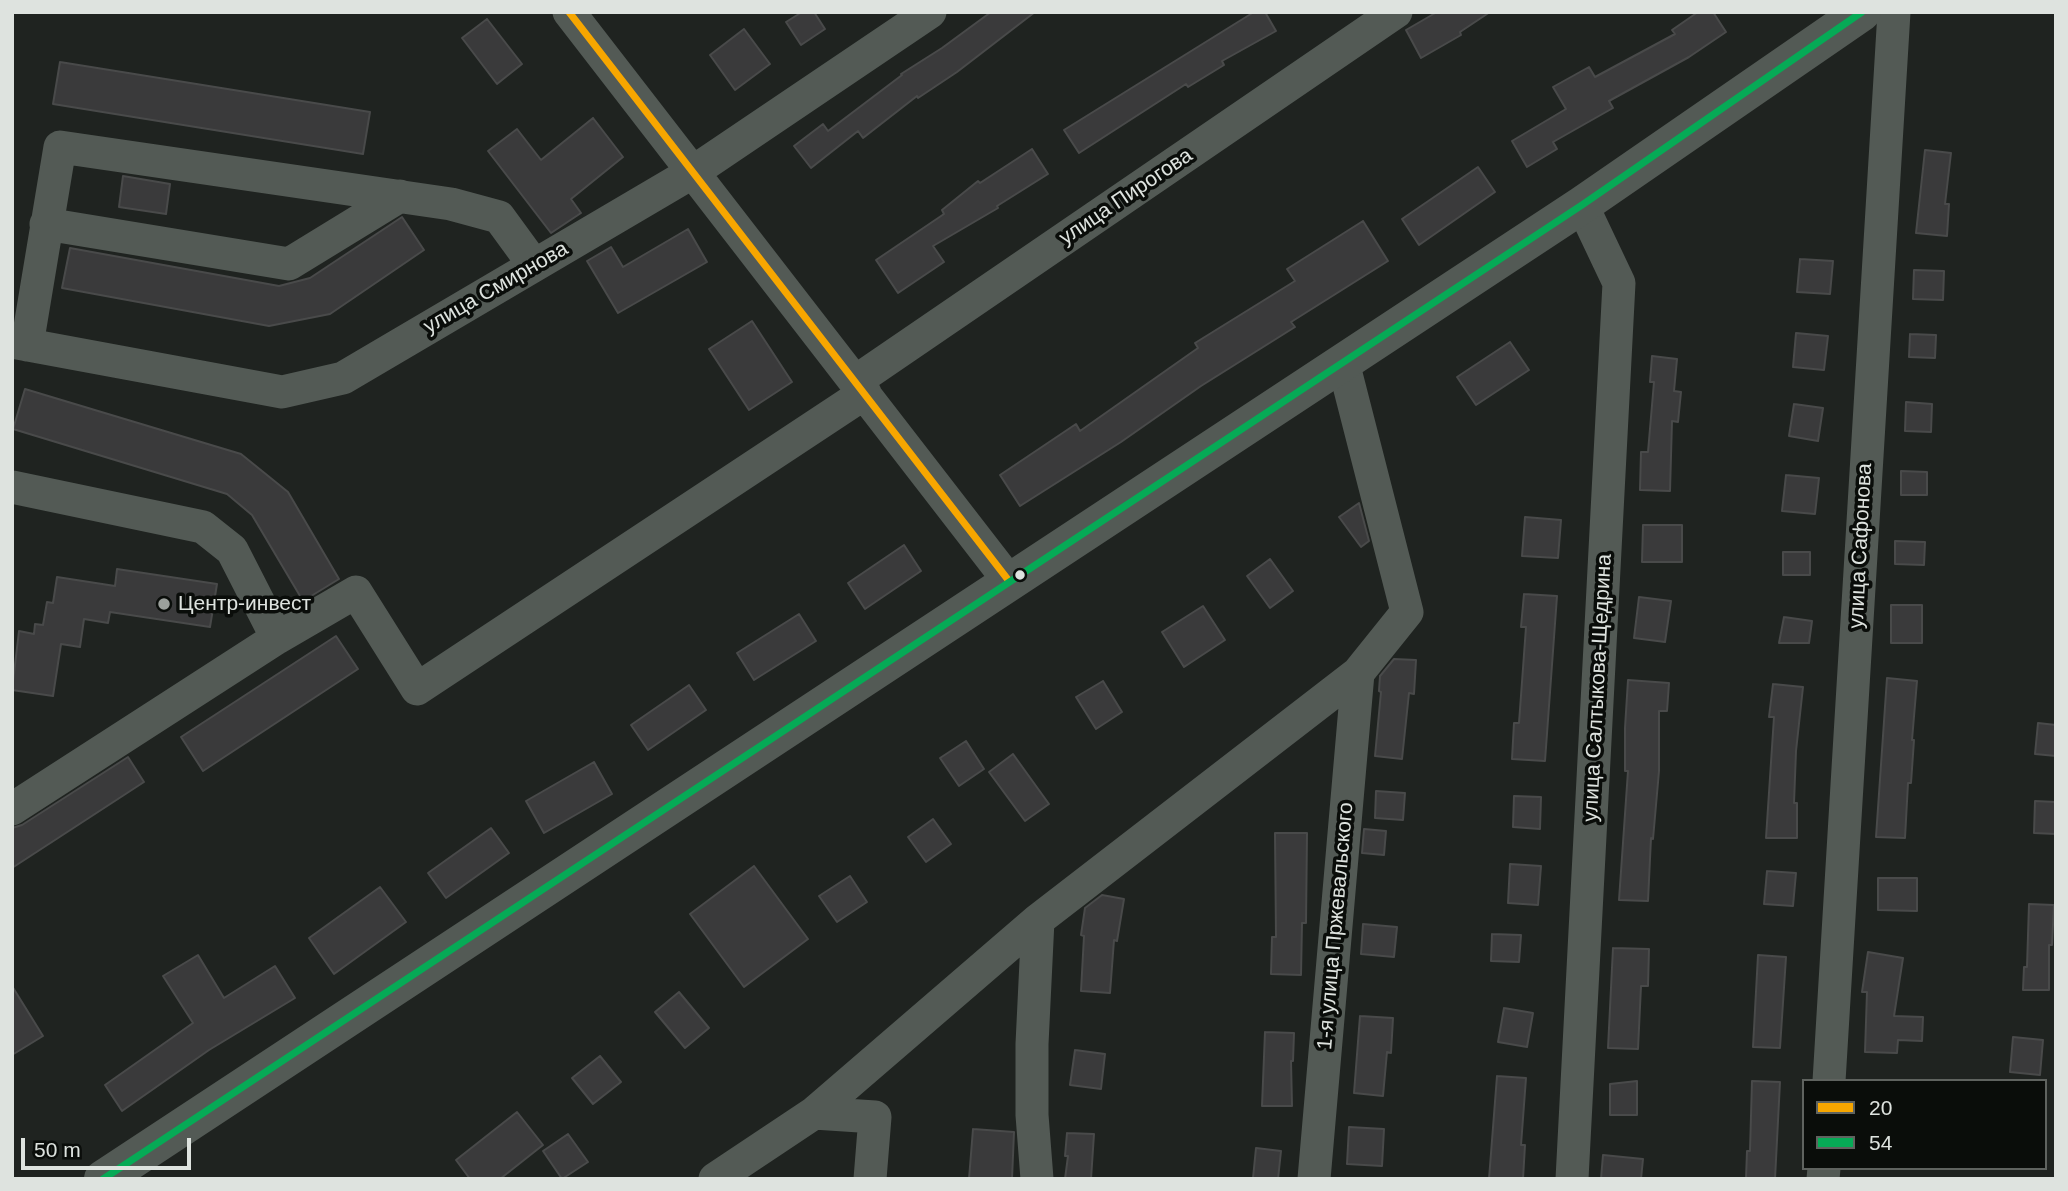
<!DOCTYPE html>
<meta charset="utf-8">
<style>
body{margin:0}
#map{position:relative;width:2068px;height:1191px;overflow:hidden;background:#1f2320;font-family:Helvetica,sans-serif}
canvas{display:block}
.frame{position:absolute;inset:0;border:14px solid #dee3df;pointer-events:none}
.legend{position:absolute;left:1802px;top:1079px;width:245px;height:91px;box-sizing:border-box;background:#0a0d0a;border:2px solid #5f635f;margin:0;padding:9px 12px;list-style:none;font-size:21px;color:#dee3df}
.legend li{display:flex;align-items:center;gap:14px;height:35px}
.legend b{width:35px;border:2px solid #5f635f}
.scale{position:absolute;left:21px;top:1138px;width:170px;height:32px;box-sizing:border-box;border:4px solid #dee3df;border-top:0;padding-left:9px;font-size:21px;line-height:24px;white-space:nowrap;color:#dee3df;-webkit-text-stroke:5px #0a0d0a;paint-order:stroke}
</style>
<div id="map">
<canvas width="2068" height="1191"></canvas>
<div class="frame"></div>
<ul class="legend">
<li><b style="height:9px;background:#f7a600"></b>20</li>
<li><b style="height:9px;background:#06aa56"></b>54</li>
</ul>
<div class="scale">50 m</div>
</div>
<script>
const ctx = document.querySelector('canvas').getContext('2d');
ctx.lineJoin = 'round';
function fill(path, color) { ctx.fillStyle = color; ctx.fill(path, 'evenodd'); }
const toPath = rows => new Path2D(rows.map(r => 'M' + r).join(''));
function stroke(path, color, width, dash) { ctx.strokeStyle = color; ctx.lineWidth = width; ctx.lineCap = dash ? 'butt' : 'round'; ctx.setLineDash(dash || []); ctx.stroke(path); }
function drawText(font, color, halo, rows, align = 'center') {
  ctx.font = font + ' Helvetica,sans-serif'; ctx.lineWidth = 7; ctx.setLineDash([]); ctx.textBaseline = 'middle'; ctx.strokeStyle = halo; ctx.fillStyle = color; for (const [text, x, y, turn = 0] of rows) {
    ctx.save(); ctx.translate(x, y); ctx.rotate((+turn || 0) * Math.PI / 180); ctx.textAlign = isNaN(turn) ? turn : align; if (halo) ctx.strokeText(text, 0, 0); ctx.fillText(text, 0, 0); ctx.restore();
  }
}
const building = toPath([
 [802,12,814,12,825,29,801,45,786,22,802,12],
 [991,12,1035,12,957,72,918,98,917,96,863,138,858,131,811,168,794,146,823,124,828,131,902,75,901,74,942,48,991,12],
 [1254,12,1265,12,1276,31,1222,61,1224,65,1188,87,1186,84,1079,153,1064,130,1254,12],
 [1437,12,1490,12,1460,32,1461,35,1421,58,1406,30,1437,12],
 [1698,12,1713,12,1726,32,1689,57,1609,101,1613,108,1553,142,1557,149,1527,167,1512,141,1566,109,1553,87,1589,67,1595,77,1675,34,1672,30,1698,12],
 [487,19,522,64,497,84,462,38,487,19],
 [744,29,770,64,735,90,710,55,744,29],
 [60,62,370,112,363,154,53,104,60,62],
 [593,118,623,157,571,199,581,213,551,233,488,151,517,129,541,160,593,118],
 [1032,149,1048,174,997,206,998,208,933,246,944,262,898,293,876,260,944,214,942,210,978,181,980,183,1032,149],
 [1925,150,1951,153,1945,204,1949,204,1947,236,1916,233,1925,150],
 [1478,167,1495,192,1419,245,1402,219,1478,167],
 [123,176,170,184,166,214,119,207,123,176],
 [402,217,424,250,330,314,269,326,62,288,70,248,279,286,310,278,402,217],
 [1363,221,1388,261,1291,322,1295,327,1201,386,1121,442,1020,506,1000,475,1076,424,1080,431,1198,348,1195,343,1295,281,1287,269,1363,221],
 [688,229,707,262,618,313,587,261,611,247,623,267,688,229],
 [1800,259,1833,261,1830,294,1797,292,1800,259],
 [1914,270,1944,271,1943,300,1913,299,1914,270],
 [752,321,792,382,749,410,709,349,752,321],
 [1796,333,1828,336,1824,370,1793,367,1796,333],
 [1910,334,1936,335,1935,358,1909,357,1910,334],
 [1510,342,1529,370,1476,405,1457,377,1510,342],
 [1652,356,1677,359,1674,391,1681,392,1678,422,1672,421,1670,491,1640,490,1641,452,1648,452,1654,382,1650,382,1652,356],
 [25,389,241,454,288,492,339,579,303,601,252,515,227,494,13,429,25,389],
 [1906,402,1932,404,1931,432,1905,431,1906,402],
 [1794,404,1823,408,1818,441,1789,436,1794,404],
 [1901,471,1927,472,1927,495,1901,495,1901,471],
 [1786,475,1819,478,1815,514,1782,511,1786,475],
 [1359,503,1369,541,1361,547,1339,517,1359,503],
 [1525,517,1561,520,1558,558,1522,556,1525,517],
 [1643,525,1682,525,1682,562,1642,562,1643,525],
 [1895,541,1925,542,1924,565,1895,564,1895,541],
 [904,545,921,571,865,609,848,583,904,545],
 [1783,552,1810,552,1810,575,1783,575,1783,552],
 [1270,559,1293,591,1270,608,1247,576,1270,559],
 [117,569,217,584,210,627,110,612,108,623,84,619,80,647,61,644,53,696,12,690,19,631,34,634,35,624,43,625,47,602,53,603,57,577,115,586,117,569],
 [1524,594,1557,596,1545,761,1512,759,1514,723,1519,723,1526,627,1521,627,1524,594],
 [1639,597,1671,601,1665,642,1634,638,1639,597],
 [1891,605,1922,605,1922,643,1891,643,1891,605],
 [1203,606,1225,640,1184,667,1162,632,1203,606],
 [799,614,816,641,754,680,737,653,799,614],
 [1784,617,1812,621,1809,643,1779,643,1784,617],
 [336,636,358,669,203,771,181,737,336,636],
 [1394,659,1416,660,1414,694,1409,693,1402,759,1375,756,1381,692,1379,691,1380,676,1394,659],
 [1887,678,1917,681,1912,740,1914,740,1911,783,1908,783,1905,838,1876,837,1887,678],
 [1628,680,1669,683,1667,711,1659,711,1659,771,1653,839,1651,838,1648,901,1619,900,1628,771,1625,771,1625,728,1628,680],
 [1103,681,1122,712,1096,729,1076,697,1103,681],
 [1773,684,1803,687,1796,751,1794,803,1797,803,1797,838,1766,838,1774,717,1769,717,1773,684],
 [689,685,706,710,648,750,631,725,689,685],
 [2038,723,2056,725,2056,756,2035,754,2038,723],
 [966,741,984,769,959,786,940,758,966,741],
 [1013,754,1049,804,1025,821,989,772,1013,754],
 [128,757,144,782,12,868,12,828,22,825,128,757],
 [594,762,612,794,544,833,526,801,594,762],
 [1376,791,1405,793,1403,820,1375,818,1376,791],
 [1514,796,1541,797,1540,829,1513,827,1514,796],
 [2035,801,2056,802,2056,834,2034,833,2035,801],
 [933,819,951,844,926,862,908,837,933,819],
 [491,828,509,853,446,898,428,873,491,828],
 [1364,829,1386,831,1384,855,1362,853,1364,829],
 [1275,833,1307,833,1306,923,1302,923,1301,975,1271,974,1272,937,1276,937,1275,833],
 [1510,864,1541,866,1538,905,1508,903,1510,864],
 [754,866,808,939,744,987,690,914,754,866],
 [1767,871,1796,873,1793,906,1764,904,1767,871],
 [850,876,867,902,837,922,819,896,850,876],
 [1878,878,1917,878,1917,911,1878,910,1878,878],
 [380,887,406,922,334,974,309,938,380,887],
 [1102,895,1124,899,1117,941,1114,940,1110,993,1081,991,1084,936,1081,935,1085,908,1102,895],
 [2029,904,2054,905,2052,945,2049,945,2049,990,2023,990,2024,967,2027,967,2029,904],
 [1363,924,1397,927,1394,957,1361,954,1363,924],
 [1492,934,1521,935,1519,962,1491,961,1492,934],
 [1613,948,1649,949,1648,986,1641,986,1638,1049,1608,1048,1613,948],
 [1868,952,1903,958,1894,1016,1923,1017,1922,1041,1898,1040,1897,1053,1865,1052,1867,992,1862,992,1868,952],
 [198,955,224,998,275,966,295,998,209,1050,122,1111,105,1085,193,1023,163,976,198,955],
 [1758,955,1786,957,1780,1048,1753,1047,1758,955],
 [12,986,43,1036,12,1055,12,986],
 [679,992,709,1028,685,1048,655,1012,679,992],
 [1504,1008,1533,1013,1527,1047,1498,1042,1504,1008],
 [1360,1016,1393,1018,1391,1053,1387,1052,1383,1096,1354,1093,1360,1016],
 [1265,1032,1294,1033,1293,1061,1291,1061,1292,1106,1262,1106,1265,1032],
 [2013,1037,2043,1040,2040,1075,2010,1072,2013,1037],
 [1075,1050,1105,1054,1101,1089,1070,1085,1075,1050],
 [600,1056,621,1082,593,1104,572,1078,600,1056],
 [1497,1076,1526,1078,1521,1145,1525,1145,1523,1179,1489,1179,1497,1076],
 [1637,1081,1637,1115,1610,1115,1610,1084,1637,1081],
 [1752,1081,1780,1082,1775,1179,1746,1179,1747,1151,1750,1151,1752,1081],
 [517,1112,543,1145,500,1179,470,1179,456,1160,517,1112],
 [1349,1127,1384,1129,1382,1166,1347,1164,1349,1127],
 [973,1129,1014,1132,1012,1179,969,1179,973,1129],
 [1067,1133,1094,1134,1091,1179,1065,1179,1068,1156,1065,1156,1067,1133],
 [568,1134,588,1162,562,1179,543,1151,568,1134],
 [1256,1148,1281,1151,1278,1179,1253,1178,1256,1148],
 [1603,1155,1643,1159,1641,1179,1601,1179,1603,1155]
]);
fill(building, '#3a3a3b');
stroke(building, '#494a4a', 2);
stroke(toPath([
 [569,12,1009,581],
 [46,224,289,264,400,196],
 [12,342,282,392,343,378,693,172,930,12],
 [27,345,60,147,451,204,499,217,534,265],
 [856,381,1396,12],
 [12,487,203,527,232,550,277,638,12,809],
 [277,638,356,592,417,689,865,393],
 [1829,1081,1894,12],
 [814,1113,875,1117,870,1179],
 [715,1179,814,1113,1038,920,1358,673,1407,612,1343,362],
 [1037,1179,1032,1115,1032,1044,1038,920],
 [1314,1179,1358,673],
 [1572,1179,1619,283,1582,205],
 [1823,1179,1824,1168]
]), '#535a55', 33);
stroke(toPath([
 [103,1179,1582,205,1862,12]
]), '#535a55', 38);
stroke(toPath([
 [569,12,1009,581]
]), '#f7a600', 7);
stroke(toPath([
 [103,1179,1582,205,1862,12]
]), '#06aa56', 7);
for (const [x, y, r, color] of [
 [1020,575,6,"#dee3df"],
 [164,604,7,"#9ba09c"]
]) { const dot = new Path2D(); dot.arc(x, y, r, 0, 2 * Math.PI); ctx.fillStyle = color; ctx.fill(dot); stroke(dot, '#0a0d0a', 2.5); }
drawText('21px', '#dee3df', '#0a0d0a', [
 ["улица Пирогова",1126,197,-34],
 ["улица Смирнова",496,288,-30],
 ["улица Сафонова",1861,546,-87],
 ["улица Салтыкова-Щедрина",1598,688,-87],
 ["1-я улица Пржевальского",1336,926,-85]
]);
drawText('21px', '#dee3df', '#0a0d0a', [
 ["Центр-инвест",178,604]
], 'left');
</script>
